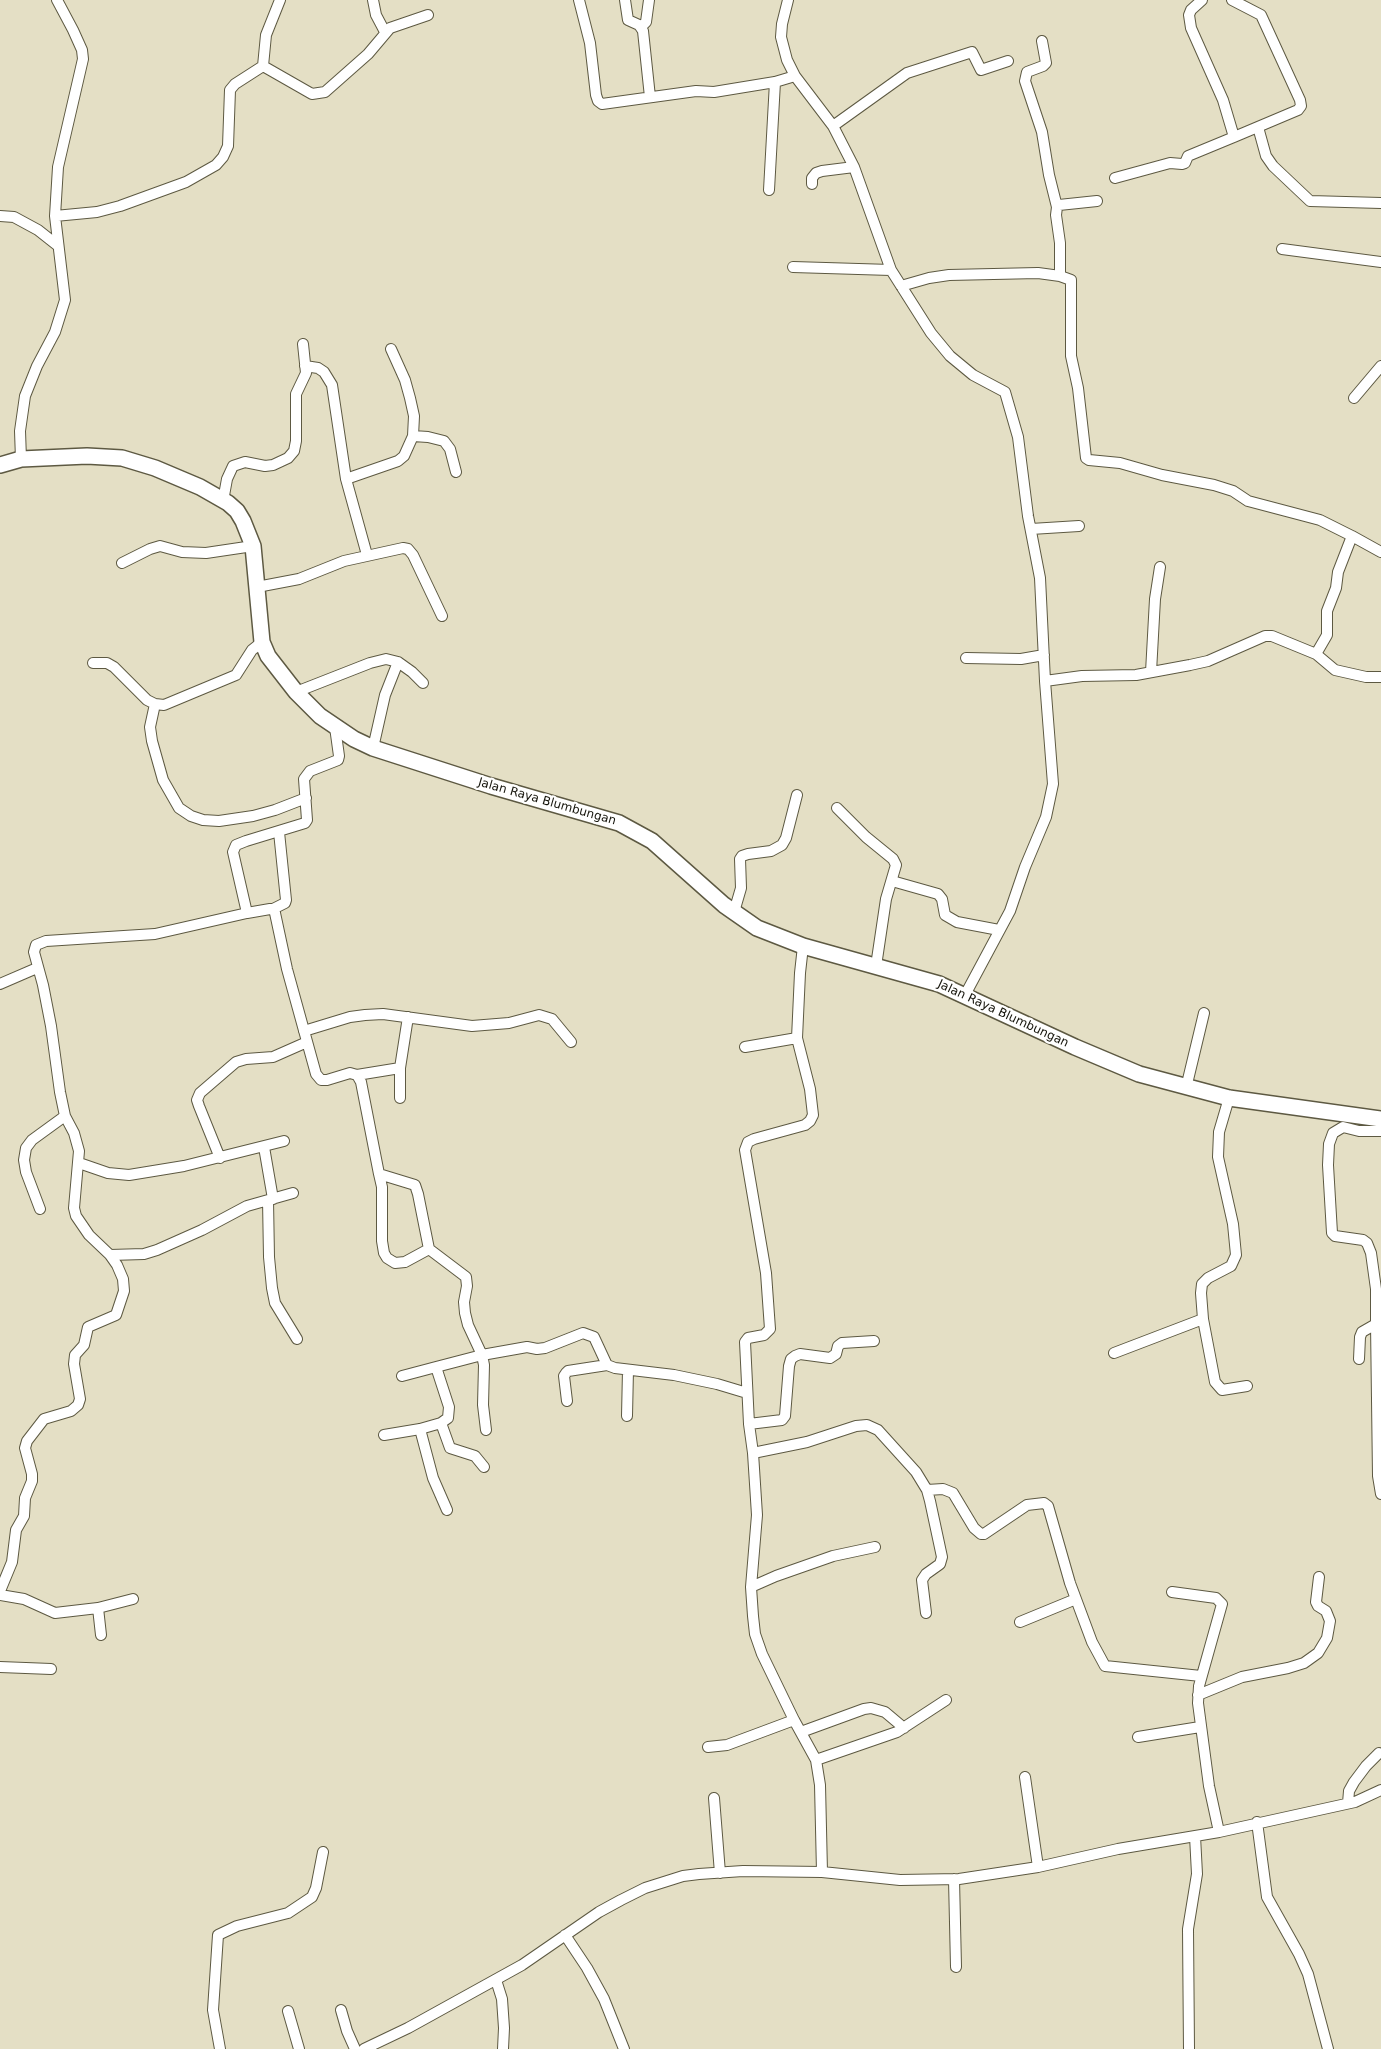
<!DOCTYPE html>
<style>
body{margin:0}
canvas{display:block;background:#e4dfc5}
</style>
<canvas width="1381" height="2049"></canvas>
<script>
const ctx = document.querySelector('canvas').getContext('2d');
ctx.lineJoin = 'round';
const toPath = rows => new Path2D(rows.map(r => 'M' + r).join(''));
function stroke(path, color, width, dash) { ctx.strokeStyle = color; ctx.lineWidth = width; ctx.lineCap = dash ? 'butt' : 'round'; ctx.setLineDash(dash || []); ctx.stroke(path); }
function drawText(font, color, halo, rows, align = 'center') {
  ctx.font = font + ' "DejaVu Sans",sans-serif'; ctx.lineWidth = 4.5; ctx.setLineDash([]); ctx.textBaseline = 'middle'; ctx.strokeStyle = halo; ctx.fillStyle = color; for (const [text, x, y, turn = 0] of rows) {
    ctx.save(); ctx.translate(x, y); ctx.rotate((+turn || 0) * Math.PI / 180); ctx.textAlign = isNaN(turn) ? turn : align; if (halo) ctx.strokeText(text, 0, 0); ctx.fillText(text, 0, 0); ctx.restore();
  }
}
const minor = toPath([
 [373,0,376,15,385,32],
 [579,0,590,43,596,95,598,101,602,104,696,91,714,92,775,82,795,76],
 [625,0,628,20,639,25,643,31,650,97],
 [788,0,782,24,781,37,787,60,795,76,833,126,854,167,891,270,931,333,950,356,973,375,1005,392,1018,437,1028,516,1040,578,1045,681,1053,784,1046,817,1025,867,1010,911,965,995],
 [1202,0,1191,10,1189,15,1191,28,1223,100,1234,137,1298,110,1301,106,1300,100,1261,15,1232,0],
 [641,27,646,22,649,0],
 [1042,41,1046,63,1043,66,1027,72,1025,81,1042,132,1049,175,1057,207],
 [263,66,312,94,325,92,368,54,390,28,428,15],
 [833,126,907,73,972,52,981,70,1008,61],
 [1258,127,1266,156,1273,166,1310,201,1381,203],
 [1115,178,1170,163,1182,164,1185,163,1188,156,1234,137],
 [812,184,812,178,816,173,822,171,854,167],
 [769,190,775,82],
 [0,216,14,217,38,230,57,245],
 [55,216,97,212,120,206,186,182,216,165,223,157,228,146,230,90,235,84,263,66,266,35,280,0],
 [1282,249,1381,262],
 [793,267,891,270],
 [1060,276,1060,243,1056,215,1057,207,1059,205,1097,201],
 [901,286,929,278,949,275,1038,273,1060,276,1071,280,1071,356,1078,388,1086,458,1089,460,1120,463,1162,475,1214,485,1233,491,1248,501,1320,520,1352,536,1338,572,1336,588,1327,611,1327,635,1316,654],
 [305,366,318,368,324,372,332,385,346,479,367,555],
 [1354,398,1381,366],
 [413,436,428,437,444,441,450,449,456,472],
 [21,459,20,431,25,396,37,366,55,332,65,300,55,216,58,167,83,59,82,50,73,30,57,0],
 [346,479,398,461,404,456,413,436,414,416,410,398,405,380,391,349],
 [223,501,227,479,233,466,245,462,265,466,273,465,288,458,294,451,296,441,296,394,306,373,303,344],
 [1031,529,1079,526],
 [1352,536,1381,552],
 [122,563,150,549,160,546,182,552,206,553,253,546],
 [257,587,299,579,344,561,403,548,408,549,413,555,442,616],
 [966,658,1021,659,1044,655],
 [93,663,107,663,114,667,147,700,155,704,164,705,236,675,252,650,262,642],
 [1151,672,1155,599,1160,567],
 [1045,681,1082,676,1136,675,1190,665,1208,661,1265,636,1272,636,1316,654,1335,670,1366,677,1381,677],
 [296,692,370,663,386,659,398,662,412,672,423,683],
 [155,704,150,727,152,741,163,780,179,808,191,816,203,820,219,821,253,816,275,810,306,798],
 [373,748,385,695,398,662],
 [837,808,866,837,893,859,896,865,886,899,876,966],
 [892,881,938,894,942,899,945,915,957,922,999,930],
 [273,909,285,903,286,900,279,832],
 [734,912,741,888,740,859,742,856,748,854,771,851,782,845,786,838,797,795],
 [247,913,270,909,273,909,275,913,287,969,316,1074,321,1080,327,1080,350,1073,357,1075,361,1082,379,1174,415,1185,418,1194,429,1249],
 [803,946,800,973,797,1038,810,1089,813,1115,810,1121,805,1125,754,1139,748,1142,745,1150,766,1273,770,1329,764,1335,748,1338,745,1342,749,1424,753,1453,757,1515,751,1587,753,1616,755,1634,762,1654,794,1720,816,1760,820,1785,822,1872],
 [0,984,37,968],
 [304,1031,350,1017,365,1015,383,1014,472,1026,509,1023,539,1015,552,1019,571,1042],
 [745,1047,797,1038],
 [357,1075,400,1068],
 [1186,1088,1204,1013],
 [400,1098,400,1068,408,1017],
 [1229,1098,1219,1132,1218,1157,1233,1224,1236,1255,1231,1266,1208,1278,1202,1284,1201,1293,1203,1319,1215,1382,1222,1390,1247,1386],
 [264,1147,273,1199],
 [220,1158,199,1106,197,1100,200,1093,236,1062,246,1059,273,1057,307,1042],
 [79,1163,108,1173,129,1175,184,1166,284,1141],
 [379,1174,382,1187,382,1241,384,1253,387,1258,395,1263,405,1262,429,1249,466,1277,467,1286,464,1302,465,1313,468,1325,482,1355,484,1365,483,1405,486,1430],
 [268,1200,269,1257,272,1288,275,1303,297,1339],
 [40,1209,26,1172,24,1160,26,1148,32,1140,65,1116],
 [110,1255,144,1254,157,1250,202,1230,247,1206,293,1193],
 [1376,1324,1378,1476,1381,1494],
 [1114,1353,1203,1319],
 [1359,1359,1360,1337,1362,1332,1376,1324,1376,1289,1371,1253,1367,1243,1363,1240,1335,1236,1332,1233,1328,1165,1329,1144,1333,1133,1343,1127,1359,1131,1381,1131],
 [402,1376,436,1367],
 [567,1401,564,1376,566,1373,568,1371,607,1365],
 [627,1416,628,1370],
 [441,1423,450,1448,475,1456,484,1467],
 [749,1424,782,1420,785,1416,789,1366,791,1359,795,1356,800,1354,830,1358,836,1354,838,1346,842,1343,874,1341],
 [420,1429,433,1478,447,1510],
 [384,1435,420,1429,441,1423,448,1418,449,1407,436,1367,482,1355,527,1347,537,1349,545,1348,583,1333,594,1337,607,1365,615,1368,674,1375,717,1384,747,1393],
 [753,1453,807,1442,856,1426,867,1425,878,1430,916,1472,927,1490,930,1501,942,1557,940,1564,926,1574,922,1580,926,1613],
 [927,1490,943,1489,953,1493,974,1528,981,1534,984,1534,1027,1505,1044,1503,1048,1506,1070,1583,1092,1642,1105,1666,1201,1676],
 [751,1587,776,1576,833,1556,875,1547],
 [0,1591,12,1562,16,1530,24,1516,25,1498,32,1481,32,1474,25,1448,27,1441,44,1419,71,1411,78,1405,80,1399,74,1364,75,1355,84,1345,88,1327,116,1315,124,1291,123,1279,117,1265,110,1255,89,1235,76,1216,74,1208,79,1151,74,1133,65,1116,60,1092,51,1026,43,985,34,952,36,945,46,941,155,934,247,913,233,852,236,845,246,841,305,823,307,820,304,779,310,771,338,760,339,756,335,727],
 [1172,1592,1216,1598,1222,1604,1199,1686,1198,1703,1209,1786,1219,1832],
 [0,1595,24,1599,55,1613,98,1608,101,1635],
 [98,1608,133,1599],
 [1020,1622,1076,1599],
 [0,1667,51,1669],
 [1198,1695,1242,1677,1288,1668,1304,1663,1318,1653,1327,1638,1330,1621,1326,1611,1318,1606,1316,1602,1319,1577],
 [801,1732,864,1709,871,1708,885,1712,904,1728],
 [1138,1737,1200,1727],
 [708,1747,727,1745,794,1720],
 [816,1760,897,1732,946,1700],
 [1025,1777,1038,1867],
 [714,1798,720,1873],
 [1348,1803,1349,1791,1354,1782,1366,1766,1379,1753],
 [1257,1822,1267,1897,1299,1954,1308,1974,1328,2049],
 [954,1879,956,1967],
 [565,1935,587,1968,604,1999,624,2049],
 [496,1980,502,1999,504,2028,503,2049],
 [341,2010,347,2031,355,2049],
 [288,2011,299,2049],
 [220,2049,213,2010,218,1935,237,1926,288,1913,312,1897,316,1888,323,1852],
 [364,2049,408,2028,522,1965,599,1912,621,1900,645,1888,683,1876,699,1874,743,1871,822,1872,900,1880,959,1879,1038,1867,1118,1849,1219,1832,1355,1802,1381,1790],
 [1189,2049,1188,1929,1197,1874,1195,1836]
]);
const primary = toPath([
 [0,465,21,459,87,456,122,458,155,468,200,487,228,503,237,511,243,521,253,546,262,642,268,656,296,692,320,716,354,739,373,748,491,786,619,823,652,841,724,905,757,928,803,946,939,984,1075,1047,1139,1074,1229,1098,1381,1119]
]);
stroke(minor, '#5d5942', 12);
stroke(primary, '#5d5942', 18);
stroke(minor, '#fff', 10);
stroke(primary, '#fff', 15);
drawText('12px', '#14130a', '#fff', [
 ["Jalan Raya Blumbungan",547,802,16],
 ["Jalan Raya Blumbungan",1003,1014,25]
]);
</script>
